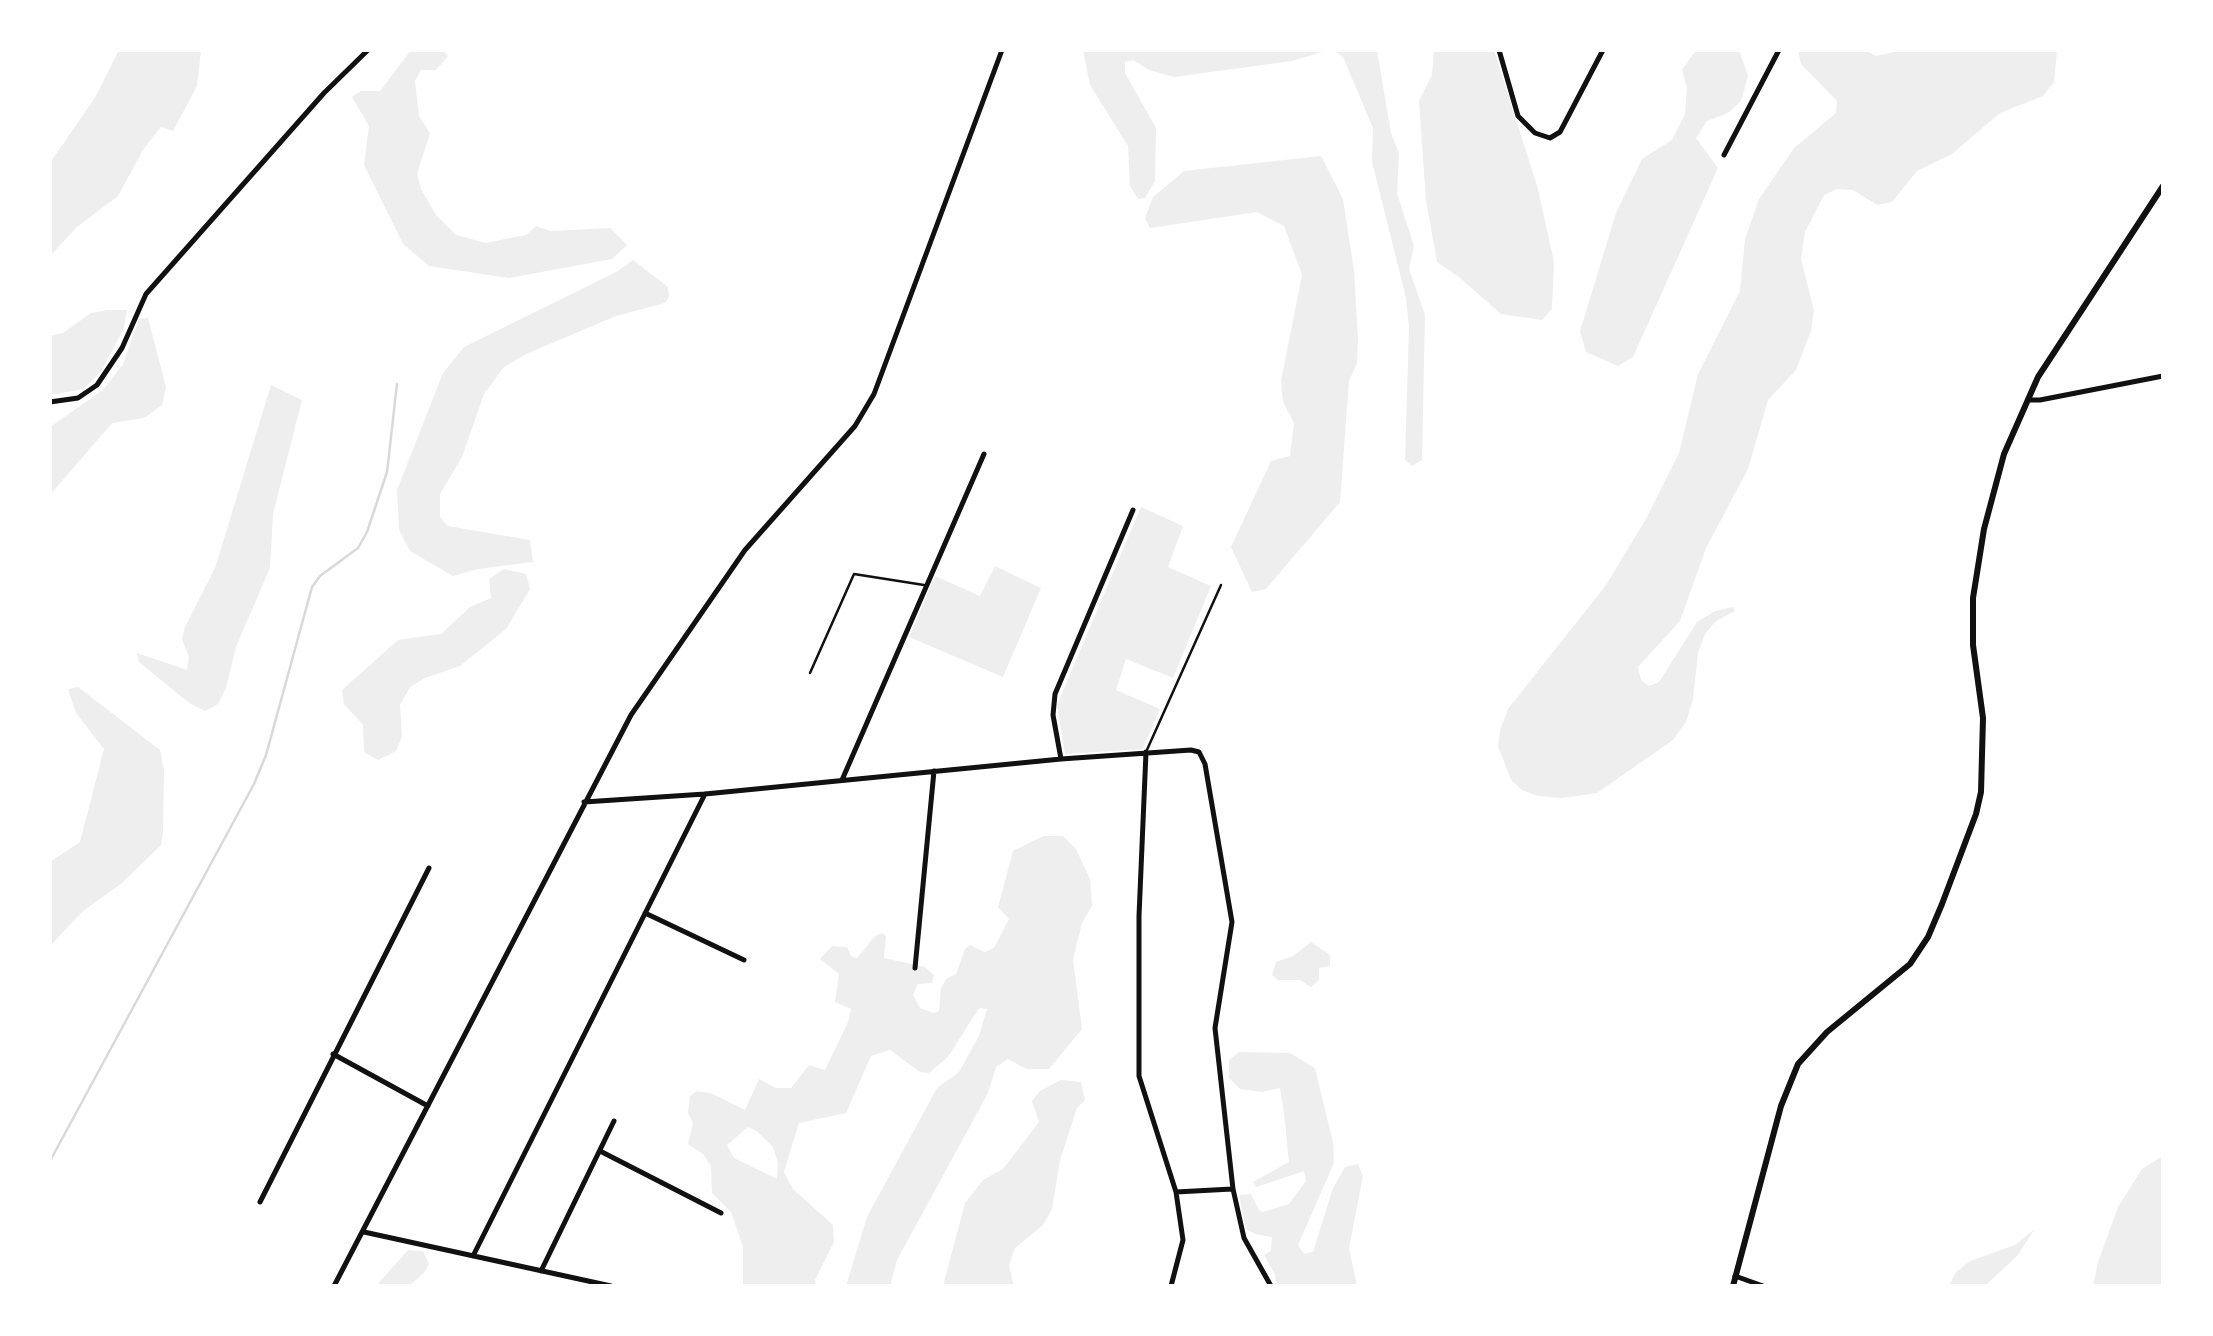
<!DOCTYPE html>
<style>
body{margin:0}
#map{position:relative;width:2213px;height:1336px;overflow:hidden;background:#fff;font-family:"Space Grotesk",sans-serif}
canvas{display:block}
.frame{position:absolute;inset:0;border:52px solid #fff;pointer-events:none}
</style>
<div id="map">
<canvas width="2213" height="1336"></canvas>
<div class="frame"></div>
</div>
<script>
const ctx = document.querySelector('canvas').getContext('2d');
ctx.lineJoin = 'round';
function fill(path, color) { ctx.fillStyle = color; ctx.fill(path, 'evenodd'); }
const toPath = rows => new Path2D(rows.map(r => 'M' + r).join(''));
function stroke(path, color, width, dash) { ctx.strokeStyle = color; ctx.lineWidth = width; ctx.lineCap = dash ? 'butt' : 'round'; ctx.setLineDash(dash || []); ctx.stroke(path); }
fill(toPath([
 [119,50,201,50,197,86,173,131,161,127,143,150,118,196,77,227,50,256,50,163,96,96],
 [411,50,443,50,448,56,436,70,421,70,415,81,419,116,430,133,417,174,421,189,436,215,456,235,486,243,526,235,536,226,551,231,610,228,627,245,612,259,509,278,429,266,403,244,364,165,369,126,352,97,361,91,380,91],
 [1083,50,1329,50,1292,61,1174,77,1149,70,1133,60,1125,62,1125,73,1156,128,1155,181,1145,198,1138,199,1130,186,1128,146,1090,85],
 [1333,50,1377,50,1391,133,1399,153,1397,193,1414,246,1409,269,1425,315,1422,460,1412,466,1405,460,1409,327,1406,298,1372,162,1373,128,1343,57],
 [1434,50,1494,50,1538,189,1554,262,1552,309,1542,320,1501,314,1460,278,1437,262,1426,200,1419,101,1432,75],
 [1696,50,1739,50,1748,76,1741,101,1728,113,1707,121,1696,138,1718,168,1633,357,1618,366,1586,352,1580,331,1616,213,1642,159,1672,140,1685,114,1687,88,1682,70],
 [1798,50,1866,50,1876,56,1903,50,2057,50,2054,82,2043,96,2000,113,1952,154,1917,171,1892,202,1877,205,1853,190,1837,189,1824,195,1805,232,1801,259,1814,310,1811,331,1796,370,1768,400,1748,469,1706,548,1680,621,1638,667,1641,680,1649,686,1659,682,1697,622,1715,611,1733,607,1735,611,1716,621,1705,634,1698,653,1693,699,1686,722,1673,740,1597,793,1562,798,1538,796,1522,790,1511,780,1498,746,1500,730,1508,709,1606,585,1646,519,1679,453,1698,374,1740,291,1745,239,1759,199,1794,148,1836,113,1837,101,1801,64],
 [1321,156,1343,199,1354,271,1358,338,1357,363,1349,381,1340,502,1266,589,1252,592,1231,547,1271,461,1290,456,1294,423,1283,402,1281,381,1302,275,1284,226,1257,212,1150,228,1145,218,1153,197,1184,171],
 [633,260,668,287,669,297,665,303,616,316,526,354,504,367,484,394,462,457,440,494,440,517,448,526,530,540,533,562,478,569,453,576,410,551,399,530,397,490,443,373,464,347,618,271],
 [108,310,127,310,124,328,102,370,84,389,50,395,50,336,63,333,91,313],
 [148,318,166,387,162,405,144,418,112,423,50,495,50,427,103,390,123,364,139,319],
 [271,385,302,400,273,514,270,568,236,647,226,688,218,704,205,711,189,703,139,662,137,653,187,670,189,657,182,639,185,627,215,568],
 [1141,507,1183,526,1168,567,1211,586,1173,678,1126,659,1116,690,1160,709,1143,749,1065,754,1057,705],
 [995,566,1041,588,1003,677,909,637,935,576,980,596],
 [504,569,526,574,530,589,506,629,460,666,425,678,410,687,400,705,402,737,396,751,378,760,364,752,363,725,344,704,342,690,398,640,441,634,470,607,491,598,489,579],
 [78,687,160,750,164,770,163,832,161,845,122,883,83,911,50,946,50,862,80,842,104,749,76,713,68,689],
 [1043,836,1063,836,1076,849,1090,879,1092,906,1082,923,1073,959,1082,1029,1049,1069,1026,1069,1008,1059,996,1067,988,1093,897,1260,890,1286,846,1286,867,1217,937,1088,959,1072,979,1036,987,1009,979,1008,948,1057,929,1073,920,1072,890,1050,871,1056,846,1113,799,1123,784,1172,793,1189,833,1225,834,1242,815,1280,816,1286,743,1286,743,1247,731,1212,712,1193,711,1166,703,1154,688,1144,693,1123,688,1113,690,1096,697,1091,713,1094,745,1110,759,1079,776,1088,791,1088,809,1065,825,1070,848,1022,851,1009,835,1002,839,974,820,959,832,946,847,947,851,956,857,958,875,936,882,933,886,936,884,958,925,967,934,975,932,983,918,984,913,995,920,1008,934,1013,939,1011,941,988,946,979,956,974,965,949,970,945,985,952,994,948,1009,919,998,907,1013,851],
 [748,1127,757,1131,773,1147,778,1163,777,1179,734,1158,727,1145],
 [1311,942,1330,955,1330,966,1319,968,1319,980,1311,987,1300,980,1278,980,1272,975,1276,962,1293,956],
 [1239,1052,1290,1053,1315,1068,1333,1143,1334,1163,1298,1245,1304,1254,1313,1252,1333,1188,1345,1167,1358,1164,1363,1176,1349,1248,1357,1286,1276,1286,1275,1274,1264,1255,1271,1251,1272,1237,1255,1234,1246,1229,1239,1195,1251,1194,1259,1210,1263,1212,1289,1204,1306,1181,1304,1171,1256,1187,1253,1182,1289,1162,1284,1113,1280,1088,1262,1092,1240,1089,1229,1078,1229,1060],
 [1061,1080,1081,1082,1085,1100,1077,1108,1060,1160,1052,1209,1043,1225,1015,1248,1009,1265,1014,1286,943,1286,965,1203,983,1180,1003,1169,1039,1122,1032,1101,1040,1091],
 [2163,1156,2163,1286,2093,1286,2098,1262,2118,1207,2142,1169],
 [2034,1230,2017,1256,1985,1286,1949,1286,1956,1272,1970,1261,2015,1245],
 [408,1250,423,1251,429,1264,424,1273,409,1286,376,1286]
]), '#eee');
stroke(toPath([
 [50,1161,254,784,266,755,312,587,320,576,358,548,367,532,387,472,397,384]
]), '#d9d9d9', 2.5);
stroke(toPath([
 [810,673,854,574,924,585],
 [1146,752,1221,585]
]), '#111', 2.5);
stroke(toPath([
 [1499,50,1518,116,1535,133,1550,138,1560,132,1603,50],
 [1724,155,1779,50],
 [2029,400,2040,400,2163,376],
 [50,402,78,398,97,385,122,348,146,294,324,93,368,50],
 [1146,752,1139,916,1139,1076,1176,1192,1232,1189],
 [1061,759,1053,715,1055,694,1133,510],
 [842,780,984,454],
 [584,802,705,794,1061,759,1191,750,1199,752,1205,764,1232,922,1215,1028,1233,1189,1244,1238,1271,1286],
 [645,913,744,960],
 [915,968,934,771],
 [333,1054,428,1106],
 [600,1151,721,1213],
 [260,1202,429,868],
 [364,1232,611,1286],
 [473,1256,705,794],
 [541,1271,614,1121],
 [1735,1276,1763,1286],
 [334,1286,631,715,745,550,855,426,874,394,1002,50],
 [1171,1286,1183,1240,1176,1192]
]), '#111', 5);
stroke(toPath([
 [1733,1286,1781,1106,1798,1064,1827,1032,1910,964,1928,937,1942,904,1976,814,1981,792,1983,718,1973,645,1973,598,1984,529,2004,454,2038,377,2163,186]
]), '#111', 6);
</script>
